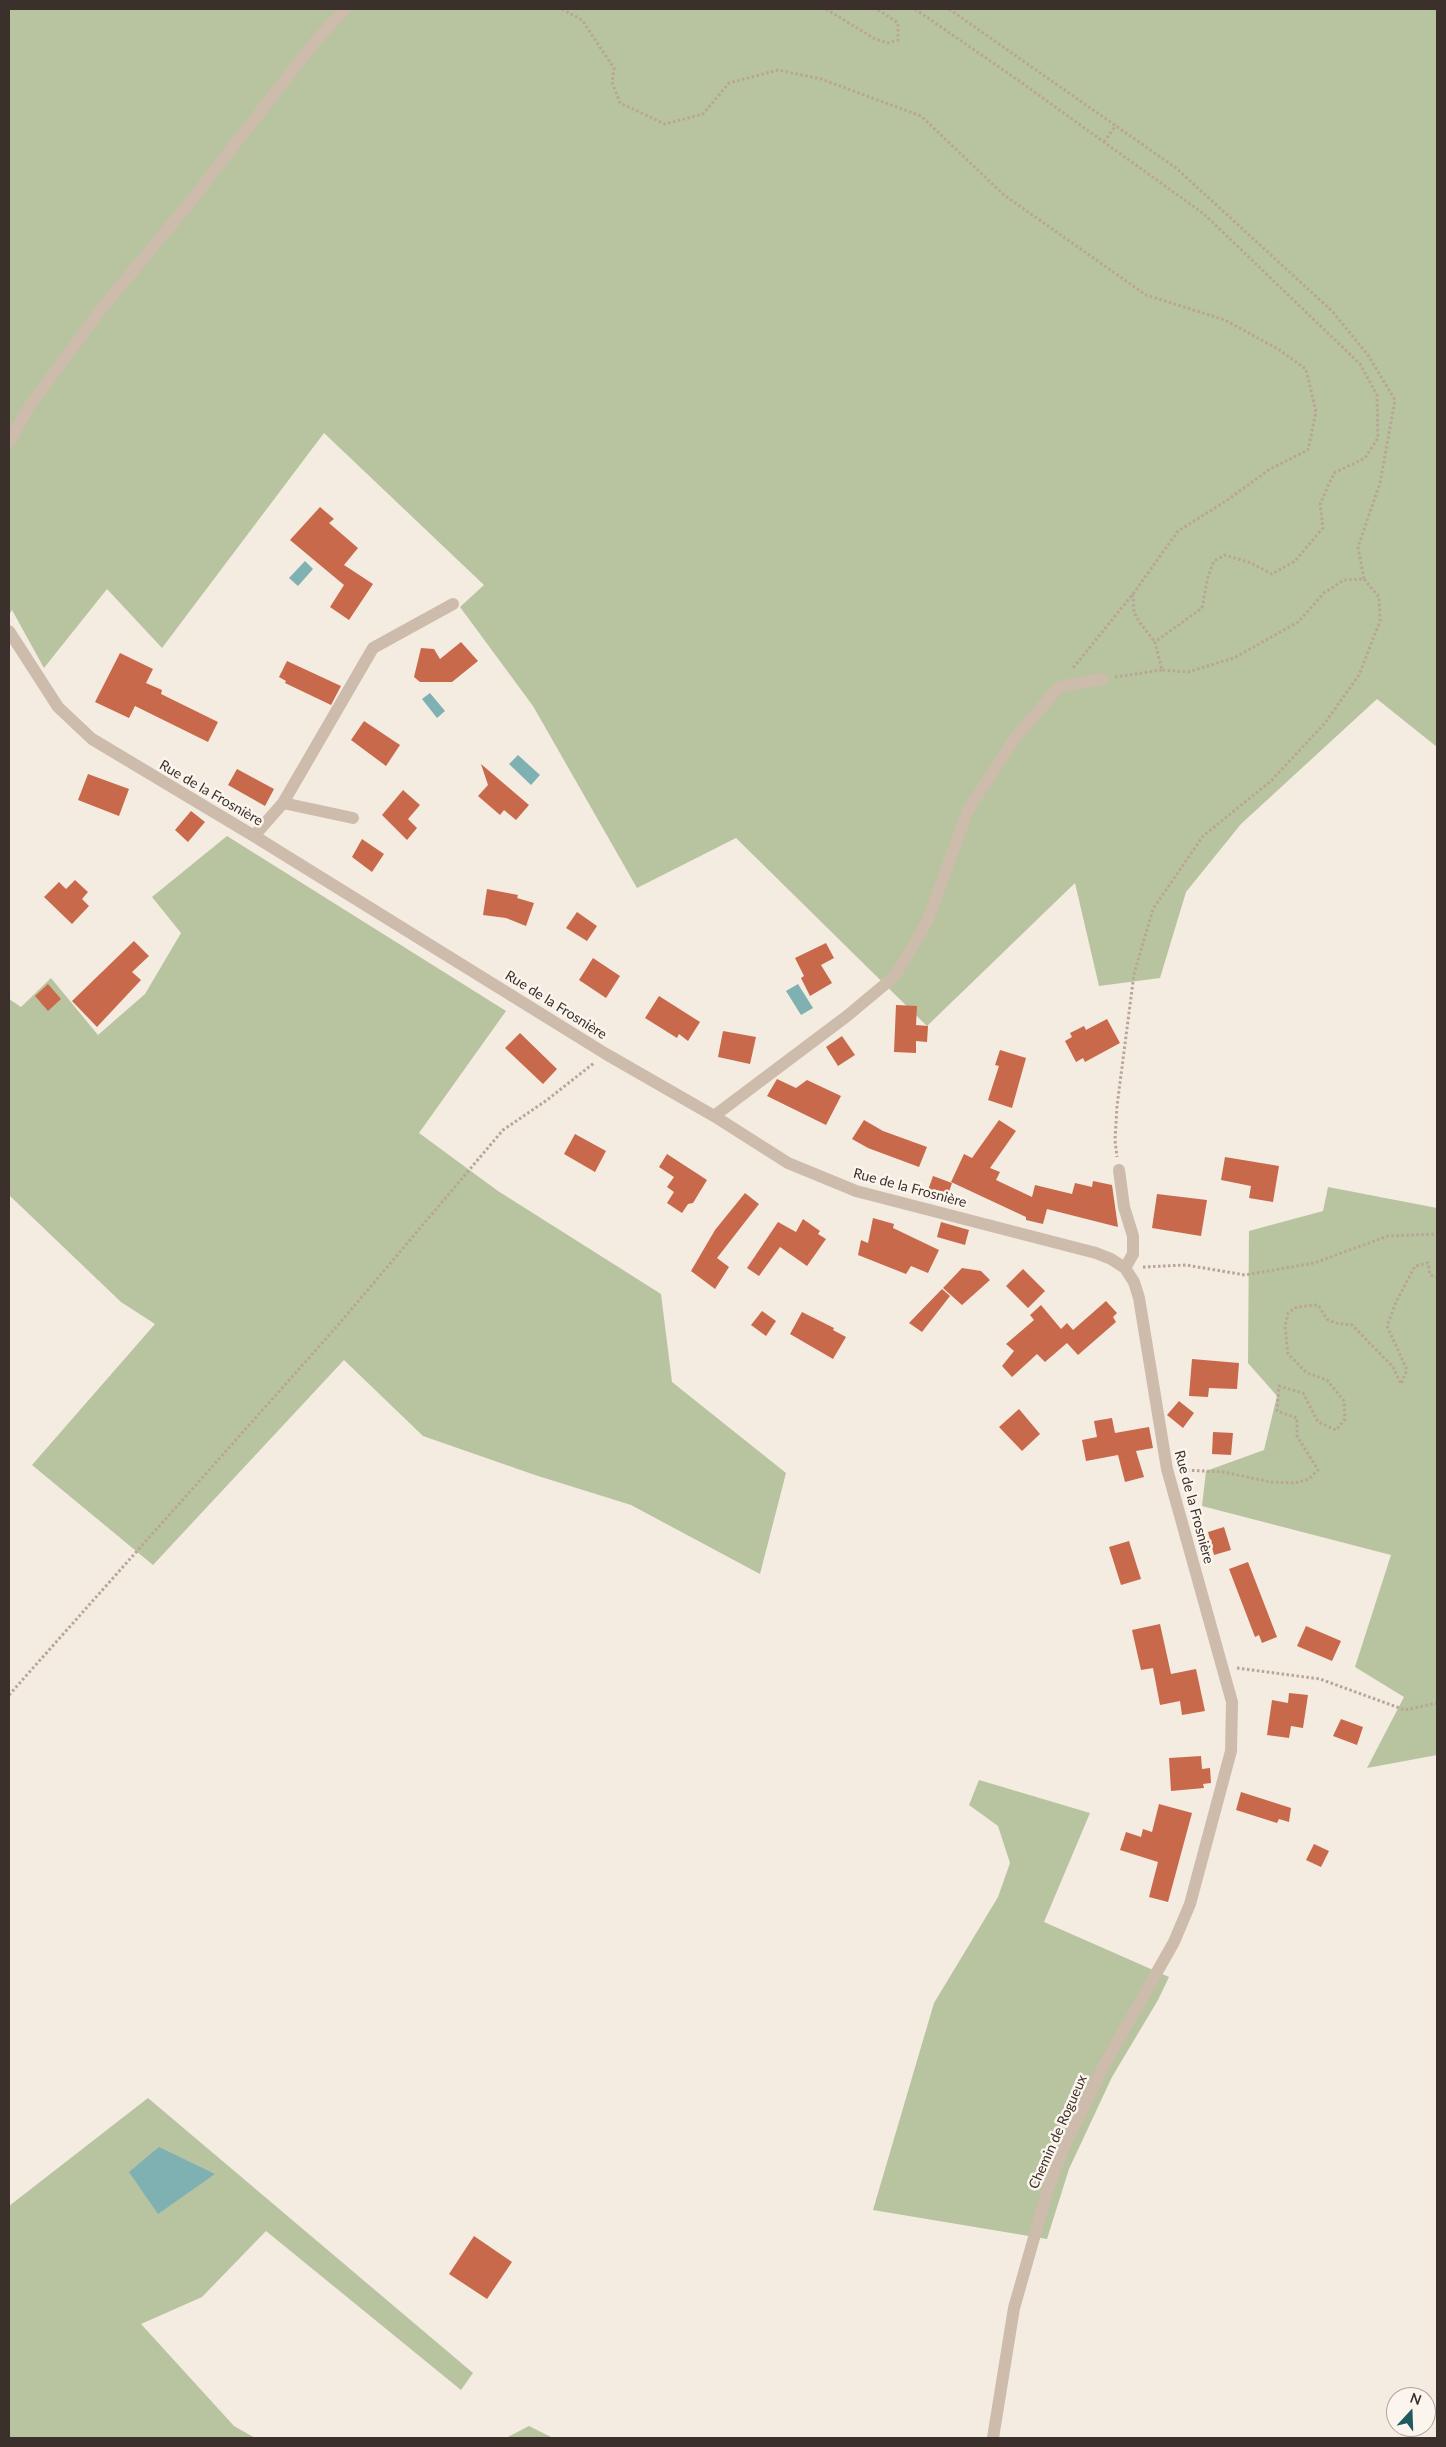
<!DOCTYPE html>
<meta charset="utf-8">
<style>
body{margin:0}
#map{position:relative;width:1446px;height:2447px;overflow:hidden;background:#f4ebe1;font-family:Lato,sans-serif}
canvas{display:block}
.frame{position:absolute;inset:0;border:10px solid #3b302b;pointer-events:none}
.north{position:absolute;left:1386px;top:2387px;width:50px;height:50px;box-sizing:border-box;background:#fbf5ee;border:1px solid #aea6a0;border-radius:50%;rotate:20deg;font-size:14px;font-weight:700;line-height:20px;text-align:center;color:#3b302b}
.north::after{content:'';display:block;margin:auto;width:18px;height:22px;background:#1f5a5e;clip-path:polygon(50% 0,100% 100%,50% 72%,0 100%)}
</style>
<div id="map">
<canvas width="1446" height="2447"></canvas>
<div class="frame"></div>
<div class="north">N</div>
</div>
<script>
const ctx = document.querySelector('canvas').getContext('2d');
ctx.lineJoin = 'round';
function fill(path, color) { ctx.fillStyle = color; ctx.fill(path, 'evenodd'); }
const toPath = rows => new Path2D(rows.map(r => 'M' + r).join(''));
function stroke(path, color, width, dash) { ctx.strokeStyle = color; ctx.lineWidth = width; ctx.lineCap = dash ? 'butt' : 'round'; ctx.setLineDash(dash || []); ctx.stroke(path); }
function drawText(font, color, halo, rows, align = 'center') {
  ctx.font = font + ' Lato,sans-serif'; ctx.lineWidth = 5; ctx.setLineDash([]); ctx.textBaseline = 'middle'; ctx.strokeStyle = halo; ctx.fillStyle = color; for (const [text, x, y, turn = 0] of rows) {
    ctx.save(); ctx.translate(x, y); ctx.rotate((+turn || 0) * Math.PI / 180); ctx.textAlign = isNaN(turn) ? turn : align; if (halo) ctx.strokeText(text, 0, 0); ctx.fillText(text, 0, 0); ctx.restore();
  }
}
fill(toPath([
 [9,9,1437,9,1437,747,1377,699,1241,824,1186,892,1160,978,1099,986,1075,883,927,1026,736,838,637,888,533,706,460,607,484,585,324,433,162,648,107,589,44,668,12,610,9,615],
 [227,836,506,1011,419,1133,498,1191,661,1294,672,1382,786,1473,760,1574,631,1505,535,1475,423,1436,344,1360,153,1565,32,1465,155,1324,121,1302,9,1195,9,999,21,1007,51,978,98,1035,145,994,181,933,152,897],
 [1328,1187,1437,1208,1437,1755,1367,1768,1404,1697,1355,1667,1391,1555,1202,1506,1206,1471,1264,1450,1277,1396,1248,1363,1249,1231,1323,1211],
 [979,1780,1090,1813,1044,1922,1169,1977,1158,2000,1112,2077,1069,2169,1047,2239,873,2210,934,2003,998,1897,1010,1863,998,1826,969,1805],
 [148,2098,473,2373,461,2390,266,2231,202,2297,141,2324,234,2426,255,2438,9,2438,9,2206],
 [529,2426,553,2438,506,2438]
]), '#b8c4a0');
fill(toPath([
 [305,561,313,569,298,586,289,578],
 [430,693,445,711,437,718,422,699],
 [518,755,540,775,531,785,509,764],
 [798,984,813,1008,801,1015,786,991],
 [159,2147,215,2174,158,2214,129,2172]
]), '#7fb0b2');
fill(toPath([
 [320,507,334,519,329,523,358,548,344,565,373,584,349,620,330,607,344,585,290,540],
 [461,642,478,661,452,682,420,682,414,677,421,648,434,649,440,659],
 [120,653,153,669,146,683,162,690,161,694,218,722,208,742,135,706,129,718,95,702],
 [287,661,341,686,331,705,285,683,286,681,279,677],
 [364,721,400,745,386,766,351,740],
 [481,764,529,805,516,820,504,810,500,815,478,796,488,785],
 [237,769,274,789,265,806,228,785],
 [88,774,129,789,119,816,78,800],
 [403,790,420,805,408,819,417,828,407,840,382,815],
 [191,811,205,822,188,842,175,830],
 [362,839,384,854,372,872,352,857],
 [75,880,88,892,82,899,89,906,72,924,44,897,59,882,66,889],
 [487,889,518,895,517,898,534,903,526,926,506,918,483,915],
 [577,912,597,926,587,941,566,928],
 [134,941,149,956,132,972,141,980,97,1027,72,1001],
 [826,943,834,958,821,965,832,983,810,996,801,978,804,976,795,958],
 [593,958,620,976,606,998,579,980],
 [48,984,61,999,48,1011,35,996],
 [659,996,700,1022,688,1041,679,1034,677,1038,645,1018],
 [896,1005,917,1006,916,1025,928,1026,927,1042,916,1041,916,1053,894,1052],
 [1107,1019,1120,1043,1085,1062,1083,1058,1076,1062,1065,1041,1072,1037,1070,1033,1084,1026,1086,1030],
 [723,1031,756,1037,750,1064,718,1057],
 [520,1033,557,1069,543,1084,505,1048],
 [842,1036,855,1055,838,1066,826,1047],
 [1000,1050,1026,1058,1012,1108,988,1100,999,1066,995,1065],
 [777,1079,796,1088,807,1080,841,1096,826,1125,767,1096],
 [864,1120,883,1131,927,1147,919,1167,868,1148,852,1139],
 [999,1120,1016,1131,990,1168,1000,1172,996,1180,1032,1197,1035,1185,1072,1194,1075,1183,1092,1187,1093,1181,1112,1185,1118,1227,1047,1209,1043,1224,1026,1220,1026,1217,951,1182,964,1154,972,1158],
 [575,1134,606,1151,595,1172,564,1154],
 [667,1154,707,1180,693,1203,688,1204,682,1213,667,1203,674,1192,667,1187,674,1177,659,1167],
 [1225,1157,1279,1166,1273,1202,1249,1198,1251,1186,1221,1180],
 [933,1176,952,1183,946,1201,927,1193],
 [745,1193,759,1204,717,1258,729,1267,715,1289,691,1271,715,1230],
 [1157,1194,1207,1200,1201,1236,1152,1228],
 [873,1218,894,1224,893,1228,939,1250,928,1273,911,1266,906,1274,858,1255,861,1240,868,1243],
 [803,1219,820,1231,818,1234,826,1239,807,1266,780,1247,759,1276,747,1268,778,1222,796,1232],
 [941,1222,969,1230,965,1245,937,1237],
 [962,1268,981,1271,990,1280,962,1305,943,1288],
 [1023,1269,1045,1291,1028,1308,1006,1286],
 [942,1289,950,1296,922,1332,909,1323],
 [1106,1301,1117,1313,1113,1317,1116,1322,1078,1355,1067,1343,1045,1362,1037,1354,1012,1377,1002,1366,1014,1351,1006,1344,1034,1320,1030,1315,1041,1305,1061,1329,1067,1323,1073,1330],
 [762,1311,776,1321,766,1336,751,1325],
 [802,1312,834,1328,833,1330,846,1337,833,1359,790,1334],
 [1192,1359,1239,1363,1237,1389,1209,1388,1208,1397,1189,1396],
 [1179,1401,1194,1413,1183,1428,1167,1415],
 [1019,1409,1040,1434,1022,1451,999,1427],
 [1112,1418,1115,1433,1149,1427,1153,1448,1136,1451,1144,1477,1125,1482,1118,1455,1086,1461,1082,1440,1097,1437,1094,1421],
 [1213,1432,1233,1433,1231,1455,1212,1454],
 [1224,1527,1231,1550,1214,1555,1208,1532],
 [1129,1541,1141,1579,1121,1585,1109,1547],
 [1248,1562,1277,1637,1262,1643,1259,1635,1255,1637,1229,1569],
 [1160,1624,1171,1674,1196,1669,1205,1711,1182,1715,1180,1701,1160,1705,1153,1668,1141,1670,1132,1630],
 [1306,1626,1341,1641,1332,1661,1297,1646],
 [1289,1693,1308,1695,1303,1728,1291,1726,1289,1738,1267,1735,1272,1700,1288,1703],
 [1341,1719,1363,1727,1357,1745,1333,1736],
 [1201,1756,1202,1769,1210,1768,1211,1783,1203,1784,1204,1788,1171,1791,1169,1758],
 [1241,1792,1291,1808,1289,1822,1279,1819,1277,1823,1236,1810],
 [1159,1804,1192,1813,1168,1902,1149,1897,1158,1862,1120,1850,1126,1832,1141,1837,1143,1829,1152,1832],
 [1314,1844,1329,1851,1321,1867,1306,1860],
 [474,2236,512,2262,487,2299,449,2274]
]), '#c8694b');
stroke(toPath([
 [562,9,582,20,614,68,612,82,620,103,665,124,703,114,729,83,778,70,821,79,921,116,1004,195,1146,295,1225,320,1278,349,1306,369,1316,412,1308,450,1270,469,1226,501,1178,531,1133,594,1073,668],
 [826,9,875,39,888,43,898,40,898,23,877,9],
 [915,9,1022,83,1204,214,1360,364,1377,395,1378,438,1365,458,1334,473,1320,504,1323,528,1295,561,1272,574,1251,563,1225,555,1214,561,1208,576,1202,608,1155,642,1162,670,1188,672,1234,658,1298,622,1324,593,1344,580,1364,579,1379,597,1380,621,1359,675,1325,723,1271,781,1203,836,1153,909,1134,974,1117,1106,1115,1140,1117,1157],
 [949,9,1176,168,1332,311,1368,355,1395,400,1380,483,1358,547,1364,579],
 [1104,142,1116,125],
 [1133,594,1134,612,1140,623,1155,642],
 [1115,677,1162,670],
 [1143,1267,1186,1265,1245,1275,1314,1263,1388,1236,1437,1234],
 [1182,1470,1223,1472,1271,1482,1295,1483,1309,1479,1318,1470,1297,1436,1297,1418,1277,1411,1279,1386,1303,1393,1318,1422,1336,1430,1345,1419,1344,1401,1327,1380,1307,1373,1288,1354,1285,1326,1288,1313,1297,1307,1318,1305,1327,1319,1335,1323,1352,1325,1393,1367,1401,1384,1407,1370,1387,1326,1396,1302,1415,1266,1428,1263,1430,1275,1437,1277],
 [1237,1668,1320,1679,1405,1710,1437,1703],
 [9,1695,339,1324,503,1130,547,1100,594,1063]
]), '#b9a596', 3, [2.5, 2.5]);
stroke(toPath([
 [9,443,28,408,102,308,187,206,313,44,345,9],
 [9,631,58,707,92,739,254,836,606,1054,714,1116,788,1163,856,1191,1096,1253,1111,1259,1125,1268,1134,1282,1139,1298,1167,1469,1232,1702,1231,1751,1190,1904,1174,1942,1103,2067,1064,2147,1047,2192,1014,2308,993,2438],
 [283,803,353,818],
 [254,836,283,803,373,648,453,604],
 [714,1116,847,1016,895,976,927,922,968,810,1015,738,1059,687,1102,679],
 [1119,1170,1124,1207,1133,1236,1133,1254,1125,1268]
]), '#cdbbac', 12);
drawText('14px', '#3b302b', '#fbf5ee', [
 ["Rue de la Frosnière",211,793,30],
 ["Rue de la Frosnière",556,1005,32],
 ["Rue de la Frosnière",910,1188,15],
 ["Rue de la Frosnière",1194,1507,75],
 ["Chemin de Rogueux",1058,2132,-66]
]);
</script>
